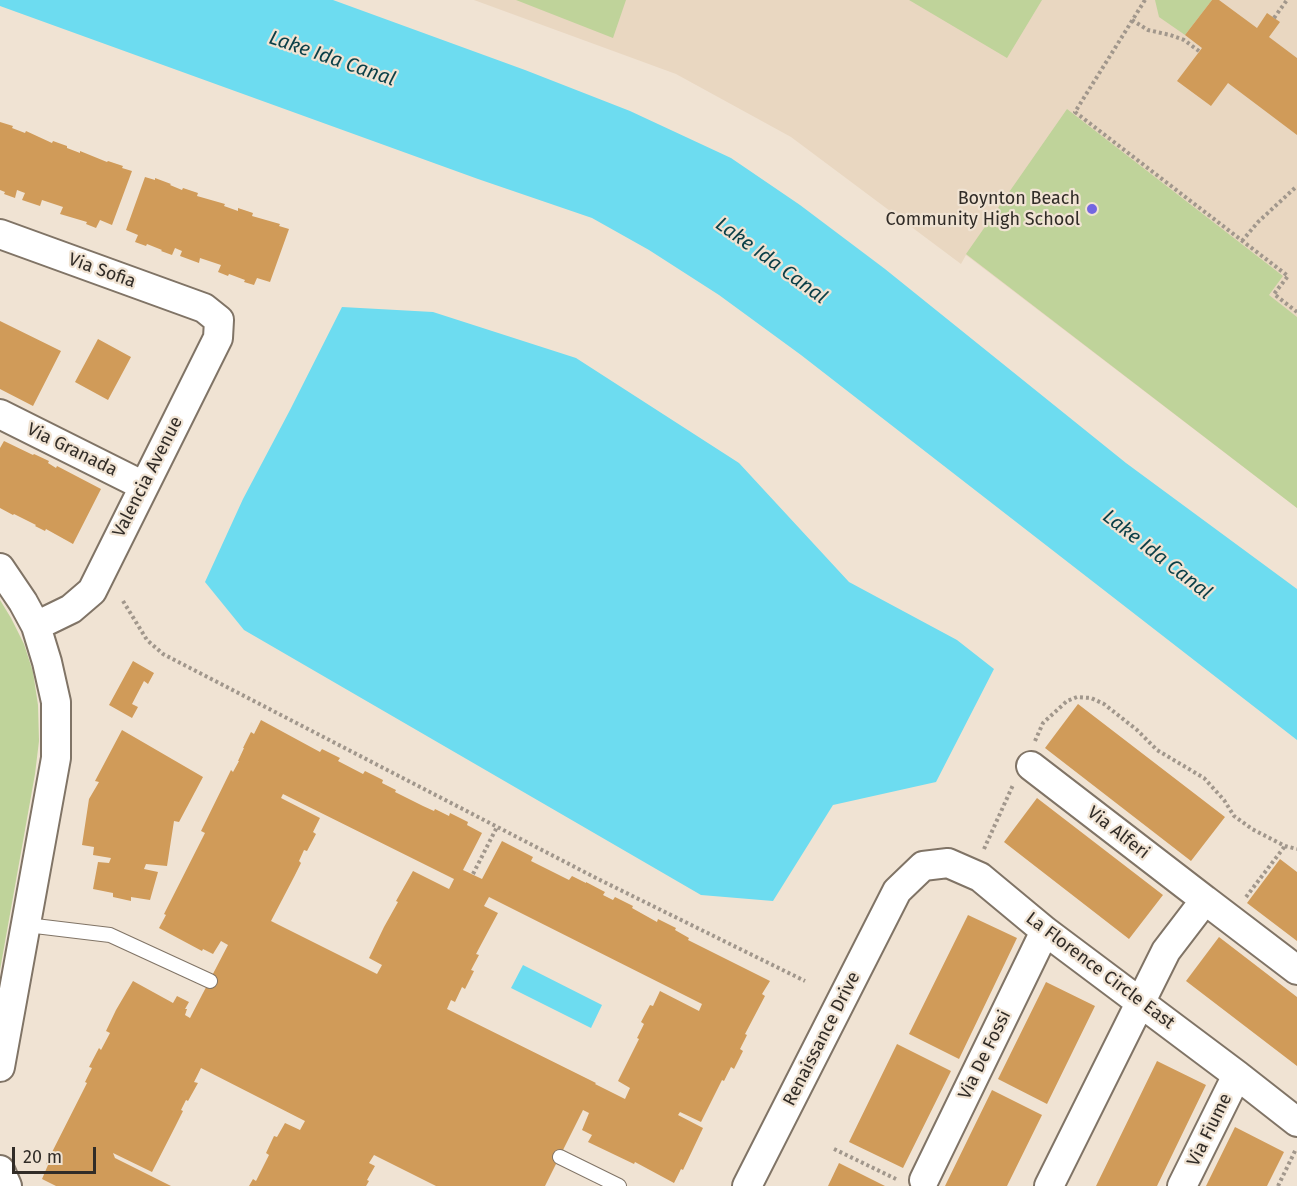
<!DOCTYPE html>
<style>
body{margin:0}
#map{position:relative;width:1297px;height:1186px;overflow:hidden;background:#f0e3d3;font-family:"Fira Sans",sans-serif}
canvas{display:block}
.scale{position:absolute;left:12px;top:1147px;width:84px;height:27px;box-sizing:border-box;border:3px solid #312c27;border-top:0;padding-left:8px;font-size:18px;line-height:21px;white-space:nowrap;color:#312c27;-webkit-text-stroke:4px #f0e3d3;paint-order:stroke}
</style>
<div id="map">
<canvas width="1297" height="1186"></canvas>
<div class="scale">20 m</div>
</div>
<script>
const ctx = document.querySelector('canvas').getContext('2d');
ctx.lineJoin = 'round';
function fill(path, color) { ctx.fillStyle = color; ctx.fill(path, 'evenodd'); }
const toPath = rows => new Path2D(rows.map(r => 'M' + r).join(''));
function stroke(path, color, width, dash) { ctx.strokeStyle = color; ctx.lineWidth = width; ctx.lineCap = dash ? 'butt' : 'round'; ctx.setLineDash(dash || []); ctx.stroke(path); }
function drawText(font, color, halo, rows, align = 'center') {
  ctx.font = font + ' "Fira Sans",sans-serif'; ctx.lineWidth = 4.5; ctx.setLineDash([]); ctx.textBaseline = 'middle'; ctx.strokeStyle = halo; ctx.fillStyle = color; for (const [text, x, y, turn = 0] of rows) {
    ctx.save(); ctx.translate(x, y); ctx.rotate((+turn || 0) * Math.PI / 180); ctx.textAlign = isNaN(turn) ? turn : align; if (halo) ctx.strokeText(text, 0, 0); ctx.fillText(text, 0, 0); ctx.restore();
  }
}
fill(toPath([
 [474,0,1297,0,1297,508,966,255,961,264,791,137,676,74]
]), '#e9d7c1');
fill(toPath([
 [516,0,626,0,613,38],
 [909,0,1042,0,1007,58],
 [1155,0,1212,0,1185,35,1159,17],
 [1067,109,1283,276,1269,295,1297,317,1297,508,966,254],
 [0,600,11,618,24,644,33,672,38,705,39,741,35,774,0,970]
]), '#bfd39a');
fill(toPath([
 [0,0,333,0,525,70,630,111,731,158,800,205,885,269,1126,463,1297,589,1297,740,801,355,719,295,649,250,592,218,478,179,0,6],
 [342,307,433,312,576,358,739,463,849,582,957,640,994,669,936,782,833,805,773,901,701,895,244,630,205,582,243,499,290,410],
 [523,965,602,1005,591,1028,511,988]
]), '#6ddcf0');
fill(toPath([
 [1212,0,1219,0,1257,28,1267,13,1280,22,1269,37,1297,58,1297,135,1228,83,1211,106,1177,81,1202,48,1185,35],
 [0,122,13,126,12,128,25,133,26,131,52,143,53,141,67,146,67,148,80,153,80,151,107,162,108,161,123,166,122,168,132,171,112,225,100,220,96,228,86,224,87,222,60,214,63,207,42,200,40,206,22,200,25,193,17,190,15,198,4,194,5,192,0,190],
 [145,177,155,180,155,178,171,184,170,185,182,190,183,188,198,193,197,196,225,204,224,206,238,211,238,208,253,213,252,216,280,224,279,226,289,229,270,282,257,278,254,285,244,282,245,280,229,274,228,276,218,272,221,265,200,258,199,263,180,256,182,251,175,248,172,255,161,251,162,250,147,244,146,246,135,242,138,235,126,230],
 [0,321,61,351,33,406,0,389],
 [98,339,131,357,108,400,75,382],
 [4,441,33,455,34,454,49,461,48,463,56,468,57,466,101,489,73,544,46,529,45,531,35,526,36,525,14,514,13,515,0,508,0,448],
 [133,661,154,673,148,684,144,681,132,704,138,707,132,718,109,705],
 [1078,704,1225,817,1191,861,1045,748],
 [261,720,320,752,322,749,340,758,338,761,363,774,365,771,383,780,382,783,396,790,395,792,423,806,434,811,435,809,449,816,450,813,468,822,467,825,482,833,463,870,482,879,502,841,533,857,531,861,569,880,572,876,586,883,586,882,605,892,603,895,613,900,615,897,633,906,632,908,657,922,658,919,676,928,675,930,689,938,688,940,770,981,762,994,765,996,745,1034,747,1035,740,1049,743,1051,734,1069,731,1067,724,1081,722,1080,701,1122,680,1112,678,1115,703,1128,683,1170,681,1169,674,1183,635,1162,634,1164,588,1142,592,1135,582,1130,589,1113,583,1110,545,1186,436,1186,374,1155,369,1163,375,1166,367,1180,369,1181,366,1186,249,1186,253,1179,256,1181,269,1155,266,1153,274,1136,277,1137,285,1123,300,1130,305,1121,201,1068,194,1082,198,1083,188,1101,186,1100,181,1110,183,1111,175,1127,152,1172,113,1153,115,1158,171,1186,56,1186,42,1179,48,1165,46,1164,87,1083,85,1082,92,1068,89,1067,99,1048,101,1050,110,1033,106,1031,116,1010,133,981,173,1003,177,996,189,1002,185,1009,187,1009,185,1015,190,1018,228,945,221,941,213,954,203,949,202,951,159,928,166,915,164,914,205,833,201,831,231,770,233,772,239,761,238,761,244,748,243,748,251,732,254,734],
 [283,794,454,879,449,889,413,871,396,901,398,902,384,927,369,958,382,965,377,974,271,921,294,877,301,863,299,861,304,850,307,851,316,834,313,832,320,818,281,798],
 [489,897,702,1004,699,1011,660,991,653,1006,650,1005,641,1022,644,1024,637,1038,639,1039,618,1081,630,1088,625,1099,595,1084,596,1083,447,1009,451,1000,455,1002,462,987,465,989,474,971,471,970,479,955,476,954,498,913,484,906],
 [122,730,203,777,179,822,174,821,167,866,146,864,144,869,158,872,150,900,131,897,131,901,113,897,113,893,93,889,98,862,109,863,111,858,93,855,94,847,82,845,89,799,99,782,95,781],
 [1037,798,1163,895,1129,939,1004,842],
 [1280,859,1297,872,1297,941,1247,903],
 [968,915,1017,938,959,1059,909,1034],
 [1219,937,1297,997,1297,1066,1186,981],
 [1046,982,1095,1006,1047,1104,998,1079],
 [897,1044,951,1071,903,1168,849,1142],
 [1157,1061,1206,1085,1157,1186,1096,1186],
 [992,1090,1042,1115,1007,1186,945,1186],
 [1235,1127,1284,1152,1267,1186,1206,1186],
 [839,1163,885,1186,828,1186]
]), '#d09b59');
const lane = toPath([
 [27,925,110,935,210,981],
 [560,1157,619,1186]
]);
const street = toPath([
 [0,234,204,308,219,320,218,338,92,591,71,609,36,626],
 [0,414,144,486],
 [0,568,23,602,36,626,47,662,56,702,56,758,0,1067],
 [1031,766,1205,900,1166,951,1049,1186],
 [1205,900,1297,970],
 [0,1170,7,1186],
 [924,1180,1045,931],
 [747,1186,897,891,923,866,948,863,980,877,1045,931,1237,1075,1297,1122],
 [1182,1186,1237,1075]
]);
stroke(lane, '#807466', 16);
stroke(street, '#807466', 32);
stroke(toPath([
 [1145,0,1075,112,1288,276,1274,294,1297,312],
 [1274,18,1287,0],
 [1132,20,1148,30,1170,35,1184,40,1199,51],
 [1242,241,1258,222,1297,186],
 [123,601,147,640,163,654,598,879,805,981],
 [1035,741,1043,723,1067,701,1077,697,1091,698,1104,704,1137,730,1157,750,1204,778,1224,800,1234,816,1252,829,1285,846,1297,849],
 [984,849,1013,785],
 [473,874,497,827],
 [1246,897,1285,846],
 [834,1149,896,1179],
 [1278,1186,1296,1149]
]), '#a1978c', 4, [3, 3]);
stroke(lane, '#fff', 14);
stroke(street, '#fff', 28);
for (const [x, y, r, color] of [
 [1092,209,6,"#7366e0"]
]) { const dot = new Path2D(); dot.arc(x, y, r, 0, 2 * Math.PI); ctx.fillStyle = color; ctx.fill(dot); stroke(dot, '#f0e3d3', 2); }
drawText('18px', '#312c27', '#f0e3d3', [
 ["Boynton Beach",1080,199],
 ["Community High School",1080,220]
], 'right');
drawText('18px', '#312c27', '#f0e3d3', [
 ["Via Sofia",102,271,20],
 ["Via Granada",72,450,26],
 ["Valencia Avenue",148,477,-63],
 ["Via Alferi",1118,833,38],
 ["La Florence Circle East",1100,971,37],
 ["Renaissance Drive",822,1039,-63],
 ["Via De Fossi",985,1055,-64],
 ["Via Fiume",1210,1130,-64]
]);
drawText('italic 20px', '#0a3f47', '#f0e3d3', [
 ["Lake Ida Canal",332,59,19],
 ["Lake Ida Canal",771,261,36],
 ["Lake Ida Canal",1157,555,38]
]);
</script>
